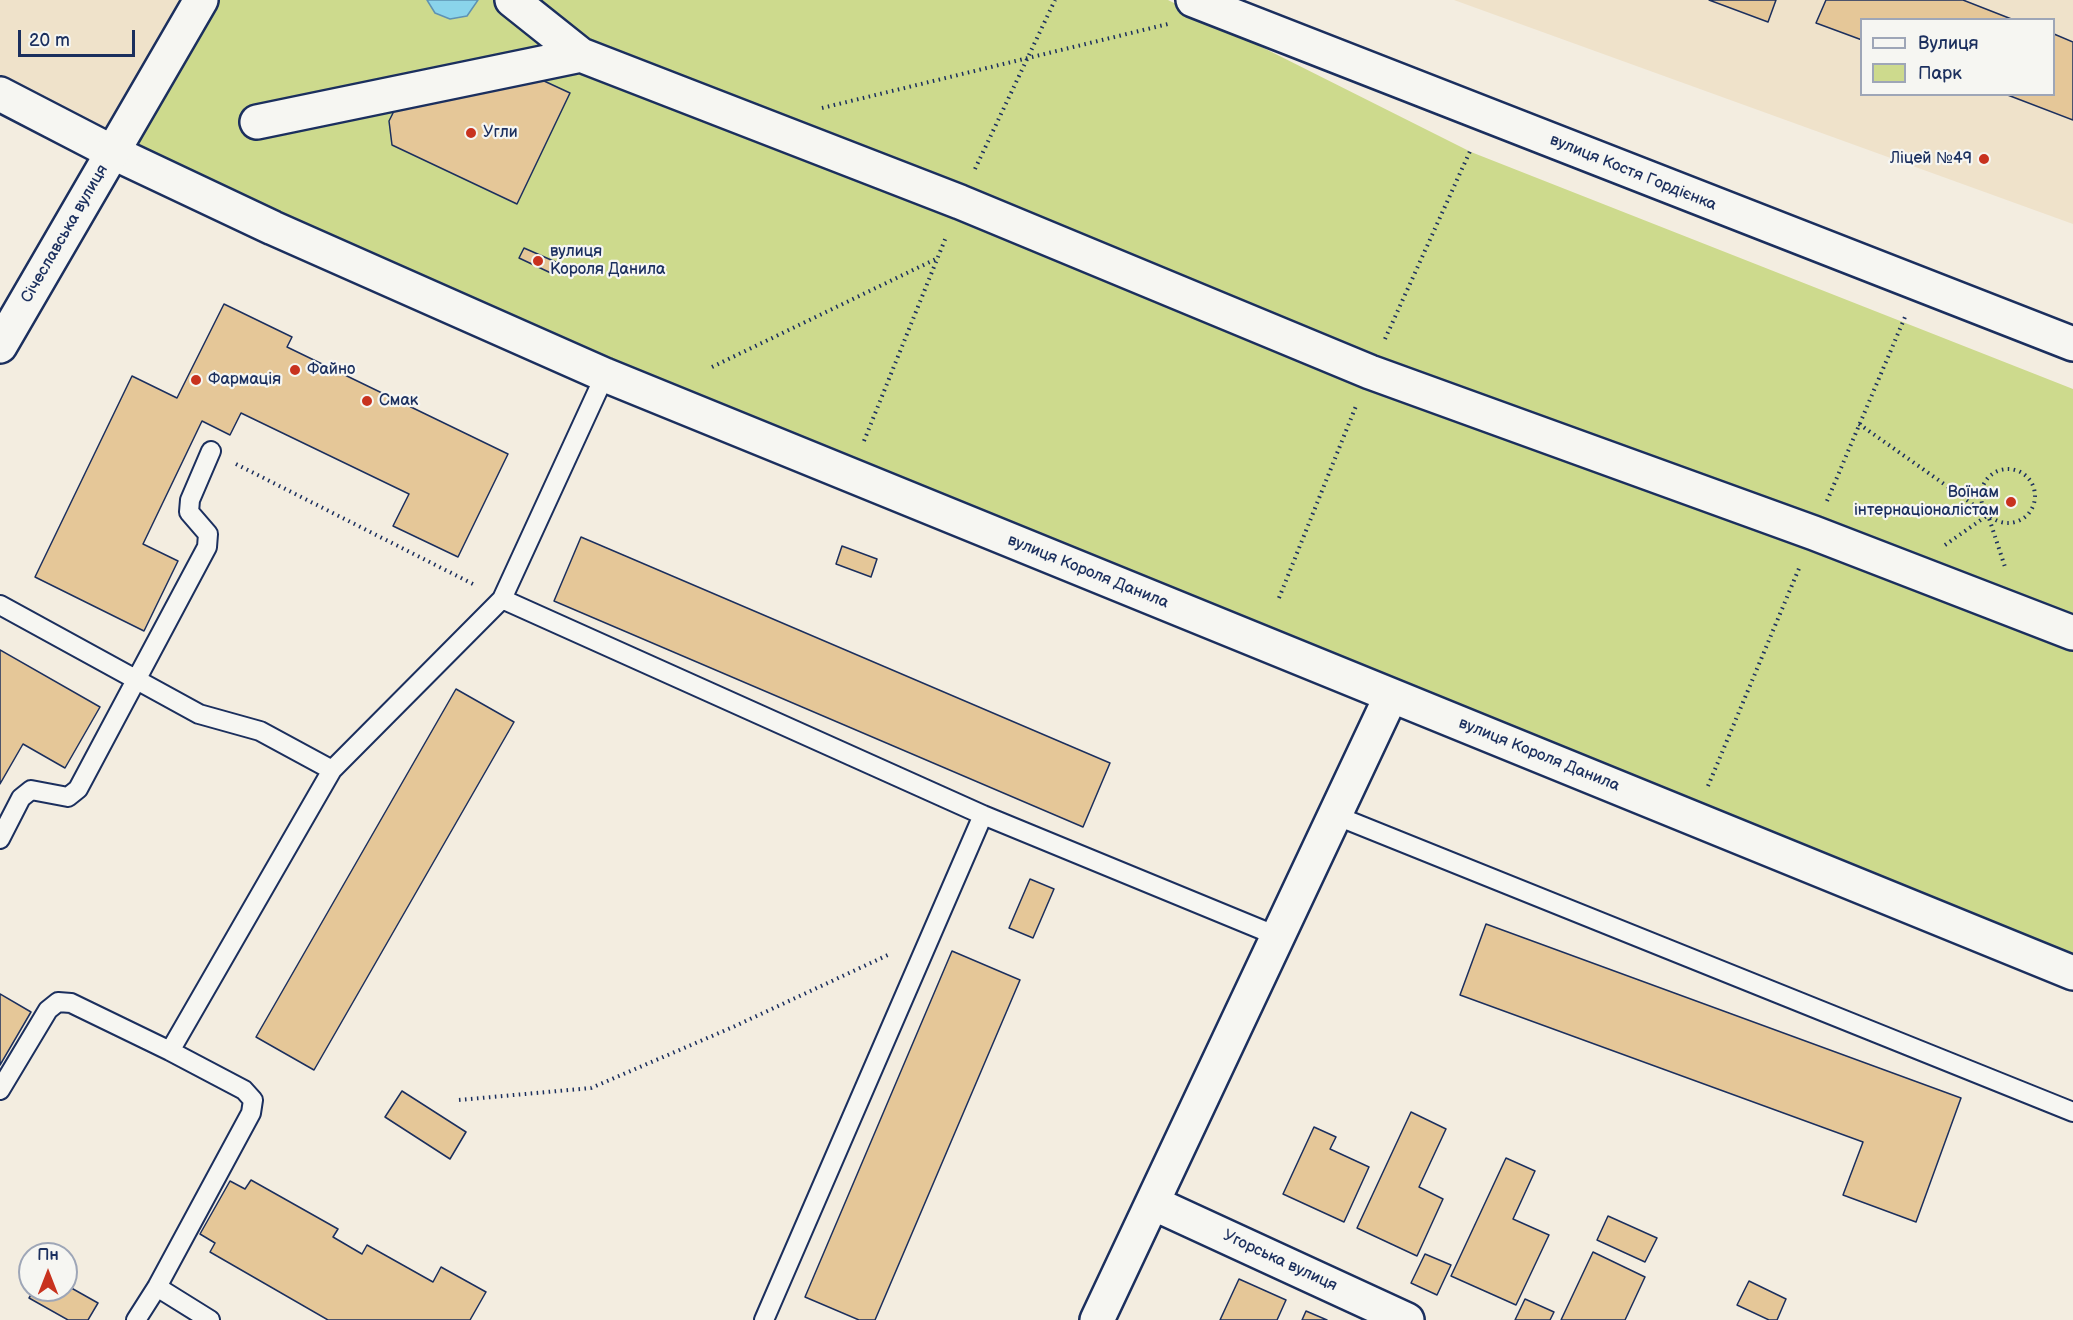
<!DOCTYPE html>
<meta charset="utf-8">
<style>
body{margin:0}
#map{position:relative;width:2073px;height:1320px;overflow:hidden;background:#f3ede0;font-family:"Balsamiq Sans",sans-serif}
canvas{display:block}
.legend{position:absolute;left:1860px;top:18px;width:195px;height:78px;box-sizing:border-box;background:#f6f6f2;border:2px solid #9ea6b7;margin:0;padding:8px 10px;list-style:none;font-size:18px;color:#1b2f5e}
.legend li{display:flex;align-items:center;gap:12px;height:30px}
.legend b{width:30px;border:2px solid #9ea6b7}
.north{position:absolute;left:18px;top:1242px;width:60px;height:60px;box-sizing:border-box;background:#f6f6f2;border:2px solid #9ea6b7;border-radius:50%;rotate:0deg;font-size:16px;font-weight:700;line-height:24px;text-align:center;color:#1b2f5e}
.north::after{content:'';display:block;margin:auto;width:21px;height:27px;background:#c8321e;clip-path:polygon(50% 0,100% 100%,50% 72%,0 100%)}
.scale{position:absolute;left:18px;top:30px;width:117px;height:27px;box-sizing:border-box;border:3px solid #1b2f5e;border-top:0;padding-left:8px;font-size:18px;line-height:21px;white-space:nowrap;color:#1b2f5e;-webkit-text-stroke:4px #f6f6f2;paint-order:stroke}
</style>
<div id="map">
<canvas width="2073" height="1320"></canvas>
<ul class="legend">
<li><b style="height:8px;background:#f6f6f2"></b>Вулиця</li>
<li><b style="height:16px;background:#cdda8d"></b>Парк</li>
</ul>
<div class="north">Пн</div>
<div class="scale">20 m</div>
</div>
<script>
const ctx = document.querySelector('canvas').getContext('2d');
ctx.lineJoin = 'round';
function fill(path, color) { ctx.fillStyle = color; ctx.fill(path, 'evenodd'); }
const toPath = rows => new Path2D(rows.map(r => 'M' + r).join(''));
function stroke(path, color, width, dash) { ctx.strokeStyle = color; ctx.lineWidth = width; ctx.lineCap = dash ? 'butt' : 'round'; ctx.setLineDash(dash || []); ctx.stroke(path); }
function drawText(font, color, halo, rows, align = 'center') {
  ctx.font = font + ' "Balsamiq Sans",sans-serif'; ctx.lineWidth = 4.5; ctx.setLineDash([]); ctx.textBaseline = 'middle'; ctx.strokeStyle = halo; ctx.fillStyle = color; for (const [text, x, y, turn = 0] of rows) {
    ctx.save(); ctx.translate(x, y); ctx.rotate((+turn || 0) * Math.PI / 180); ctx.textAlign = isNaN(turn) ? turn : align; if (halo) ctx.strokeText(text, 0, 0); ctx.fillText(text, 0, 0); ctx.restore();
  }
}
fill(toPath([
 [0,0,201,0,112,152,0,94],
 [1454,0,2073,0,2073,224],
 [1862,20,2054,20,2054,94,1862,94]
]), '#efe2ca');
fill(toPath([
 [201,0,1168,0,1471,152,2073,389,2073,973,112,152]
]), '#cdda8d');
const water = toPath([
 [427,0,478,0,467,16,450,19,435,13,427,0]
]);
fill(water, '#8ad4eb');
stroke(water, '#5e92b3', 1.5);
const building = toPath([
 [1709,0,1776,0,1768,22,1709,0],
 [1826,0,1963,0,2014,20,1862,20,1862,40,1816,23,1826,0],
 [2054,34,2073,42,2073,120,2005,94,2054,94,2054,34],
 [529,74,570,93,517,204,392,145,389,121,400,99,529,74],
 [524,248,558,263,553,274,519,258,524,248],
 [224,304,292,337,287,347,508,454,458,557,393,526,409,494,241,413,230,435,202,421,143,544,178,561,144,631,35,577,132,376,177,398,224,304],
 [581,537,1110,763,1083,827,554,601,581,537],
 [842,546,877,559,871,577,836,564,842,546],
 [0,650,100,707,65,768,23,744,0,784,0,650],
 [456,689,514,722,314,1070,256,1037,456,689],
 [1030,879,1054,889,1033,938,1009,928,1030,879],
 [1486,924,1961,1098,1916,1222,1843,1195,1863,1142,1460,995,1486,924],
 [952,951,1020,980,875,1320,859,1320,805,1297,952,951],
 [0,994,31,1012,0,1065,0,994],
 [402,1091,466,1132,450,1159,385,1117,402,1091],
 [1411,1112,1446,1129,1419,1187,1443,1199,1417,1256,1357,1228,1411,1112],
 [1314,1127,1336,1137,1330,1149,1369,1167,1344,1222,1283,1194,1314,1127],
 [1506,1158,1535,1171,1513,1219,1549,1235,1516,1305,1451,1276,1506,1158],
 [251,1180,338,1229,333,1237,362,1254,367,1245,433,1282,441,1267,486,1292,470,1320,328,1320,210,1252,215,1243,200,1234,230,1181,245,1189,251,1180],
 [1608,1216,1657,1238,1645,1262,1597,1240,1608,1216],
 [1593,1252,1645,1277,1625,1320,1561,1320,1593,1252],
 [1425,1254,1451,1265,1437,1295,1411,1283,1425,1254],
 [1239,1279,1286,1300,1277,1320,1220,1320,1239,1279],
 [1749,1281,1786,1299,1777,1320,1769,1320,1737,1305,1749,1281],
 [66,1285,98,1303,88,1320,68,1320,29,1298,34,1290,66,1290,66,1285],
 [1525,1299,1554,1312,1550,1320,1515,1320,1525,1299],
 [1306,1311,1327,1320,1302,1320,1306,1311]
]);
fill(building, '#e5c798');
stroke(building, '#1b2f5e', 1.5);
const lane = toPath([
 [605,375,502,599,983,815,764,1320],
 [0,605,199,714,260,731,332,770,170,1051,244,1090,253,1100,251,1113,157,1287,136,1320],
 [332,770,502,599],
 [983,815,1277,936],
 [1337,816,2073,1112],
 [0,839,21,798,31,790,68,797,78,789,207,547,208,534,189,512,190,500,211,451],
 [0,1090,48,1010,58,1002,71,1003,170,1051],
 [157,1287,210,1320]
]);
const street = toPath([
 [512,0,581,55],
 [1193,0,2073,344],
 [0,94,112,152],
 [257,122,581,55,960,202,1370,372,1814,533,2073,633],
 [1153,1203,1407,1320],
 [1097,1320,1391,696]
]);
const secondary = toPath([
 [112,152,273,228,605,375,2073,973]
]);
const primary = toPath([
 [0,346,201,0]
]);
stroke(lane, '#1b2f5e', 22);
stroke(street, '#1b2f5e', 38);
stroke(secondary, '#1b2f5e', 38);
stroke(primary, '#1b2f5e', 38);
stroke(toPath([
 [822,108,1168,24],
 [975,169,1055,0],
 [1385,339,1471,149],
 [712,367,938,258],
 [1859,424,1988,515,2005,567],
 [864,441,946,237],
 [236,464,475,585],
 '1981 496a27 27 0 1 1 54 0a27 27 0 1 1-54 0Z',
 [1827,501,1905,317],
 [1945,545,1988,515],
 [1279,598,1356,406],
 [1708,786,1800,566],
 [459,1100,591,1088,733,1027,890,954]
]), '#1b2f5e', 4, [1.5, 4.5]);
stroke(lane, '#f6f6f2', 18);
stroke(street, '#f6f6f2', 33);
stroke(secondary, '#f6f6f2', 33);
stroke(primary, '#f6f6f2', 33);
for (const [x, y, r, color] of [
 [471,133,6,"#c8321e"],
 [1984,159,6,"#c8321e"],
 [538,261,6,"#c8321e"],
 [295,370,6,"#c8321e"],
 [196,380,6,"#c8321e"],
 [367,401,6,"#c8321e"],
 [2011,502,6,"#c8321e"]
]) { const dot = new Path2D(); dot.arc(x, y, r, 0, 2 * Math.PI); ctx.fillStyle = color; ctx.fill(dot); stroke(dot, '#f6f6f2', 2); }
drawText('16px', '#1b2f5e', '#f6f6f2', [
 ["Угли",483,133],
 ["Ліцей №49",1972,159,"right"],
 ["вулиця",550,252],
 ["Короля Данила",550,270],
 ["Файно",307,370],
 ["Фармація",208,380],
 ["Смак",379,401],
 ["Воїнам",1999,493,"right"],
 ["інтернаціоналістам",1999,511,"right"]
], 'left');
drawText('16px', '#1b2f5e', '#f6f6f2', [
 ["вулиця Костя Гордієнка",1633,173,22],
 ["Січеславська вулиця",65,234,-60],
 ["вулиця Короля Данила",1088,572,22],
 ["вулиця Короля Данила",1539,755,22],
 ["Угорська вулиця",1280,1261,25]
]);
</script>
